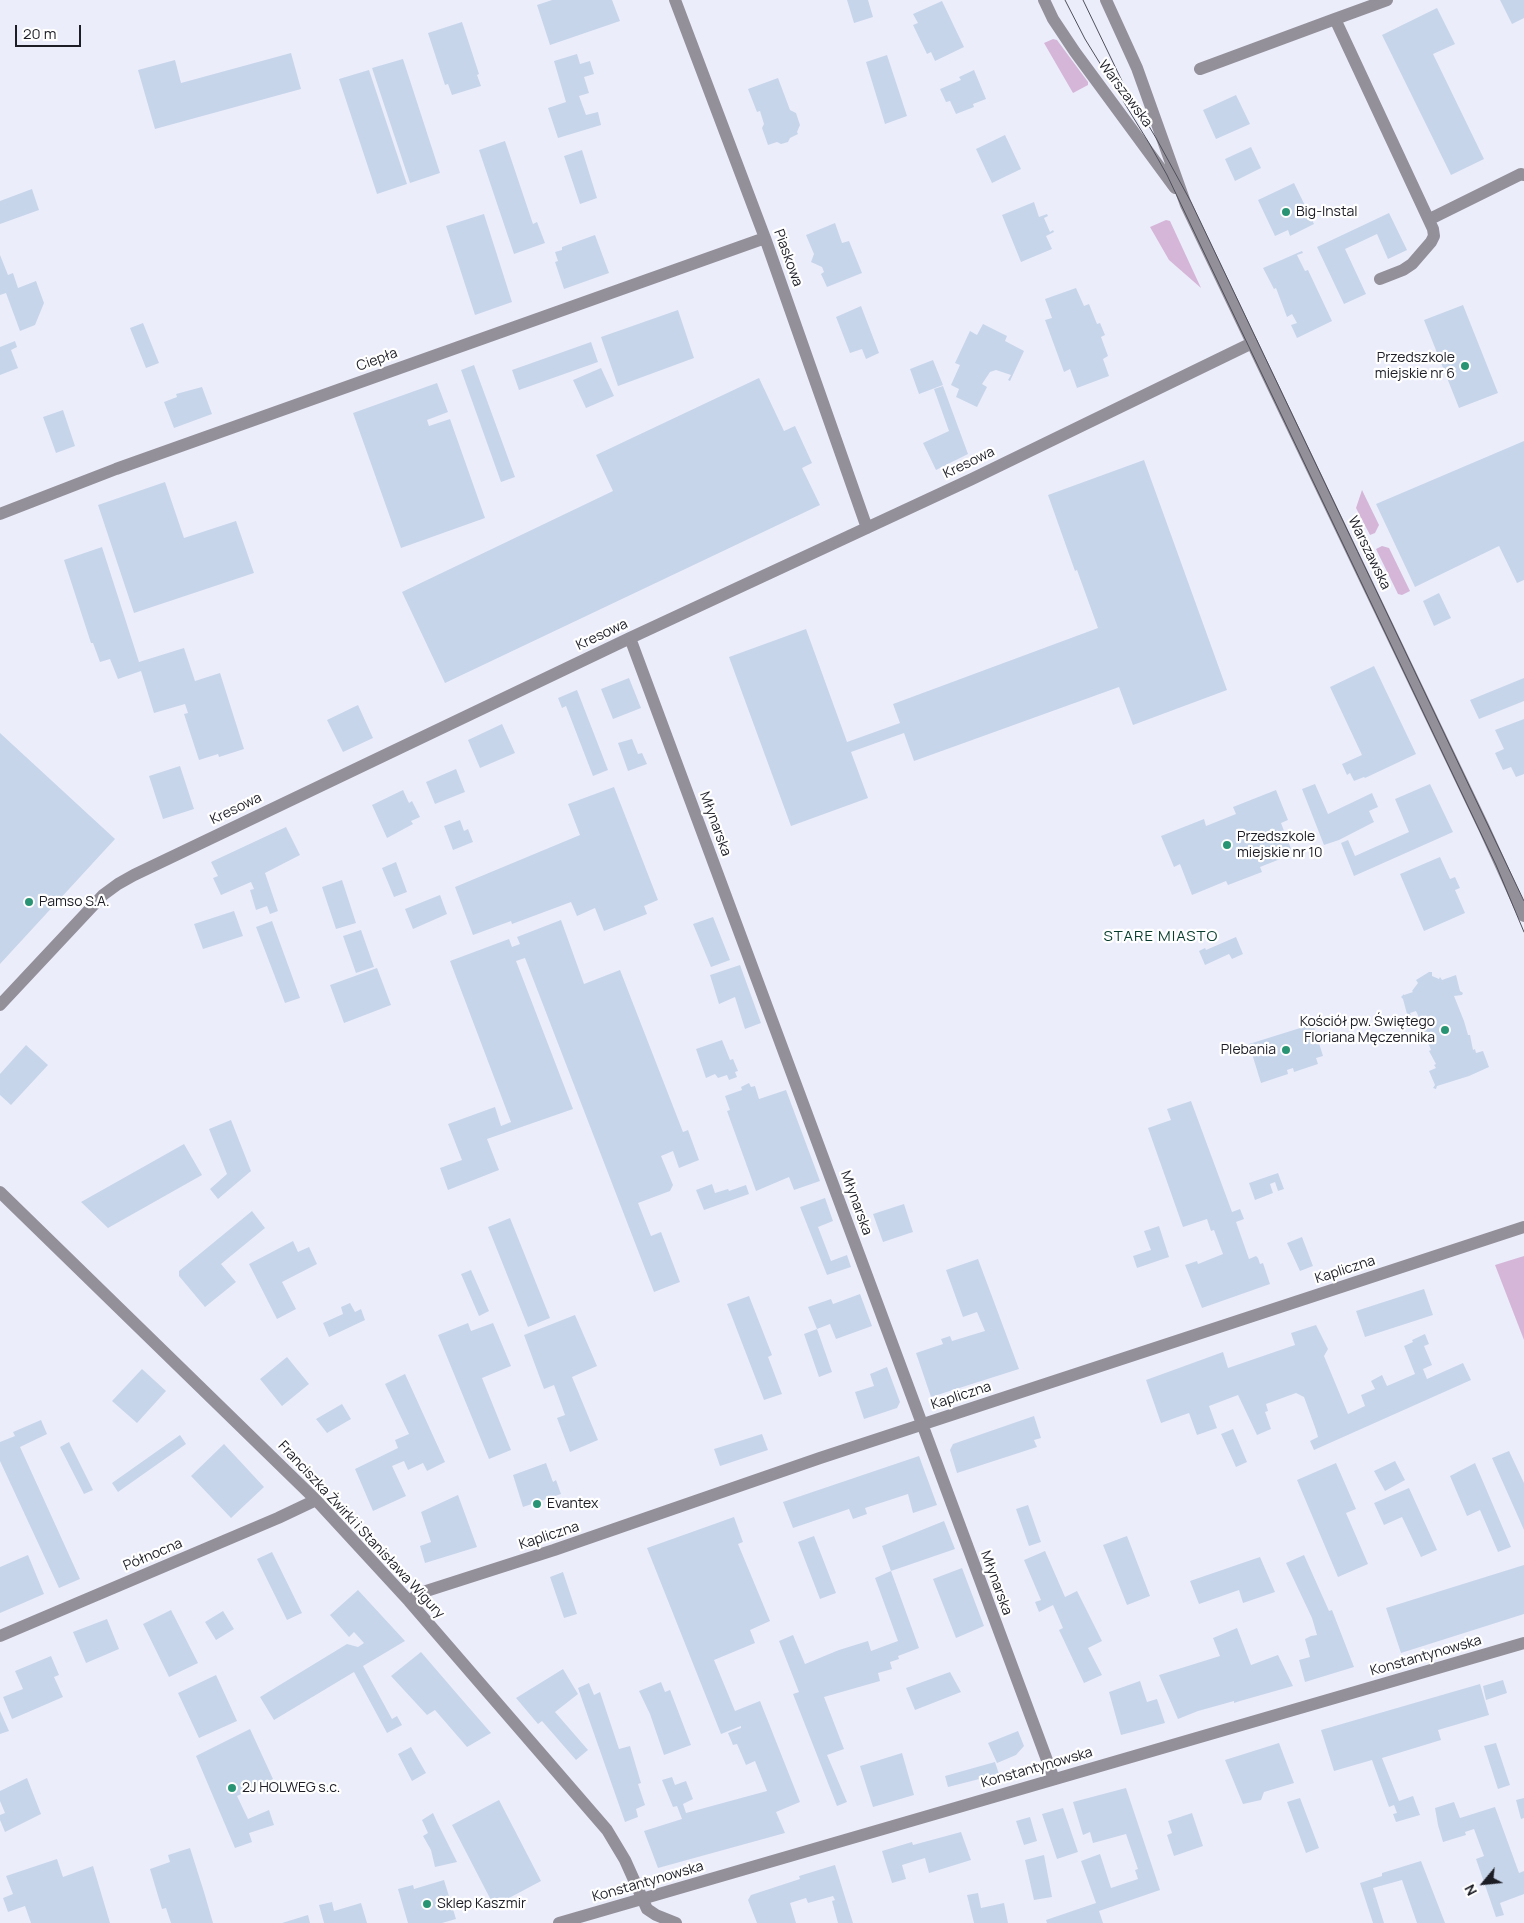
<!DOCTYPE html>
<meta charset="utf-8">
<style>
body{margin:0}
#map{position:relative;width:1524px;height:1923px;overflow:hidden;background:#ebedfb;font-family:Manrope,sans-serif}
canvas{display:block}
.north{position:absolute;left:1459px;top:1858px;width:50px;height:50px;-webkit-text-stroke:4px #fff;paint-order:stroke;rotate:242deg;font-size:14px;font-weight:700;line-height:20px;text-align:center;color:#1c1d25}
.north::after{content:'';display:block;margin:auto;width:18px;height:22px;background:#1c1d25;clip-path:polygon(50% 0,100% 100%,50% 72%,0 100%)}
.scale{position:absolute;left:15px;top:25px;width:66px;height:22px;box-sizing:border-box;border:2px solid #1c1d25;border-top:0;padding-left:6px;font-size:15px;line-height:18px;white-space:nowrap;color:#1c1d25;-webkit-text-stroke:4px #fff;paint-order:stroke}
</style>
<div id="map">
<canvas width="1524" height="1923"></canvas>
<div class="north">N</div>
<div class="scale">20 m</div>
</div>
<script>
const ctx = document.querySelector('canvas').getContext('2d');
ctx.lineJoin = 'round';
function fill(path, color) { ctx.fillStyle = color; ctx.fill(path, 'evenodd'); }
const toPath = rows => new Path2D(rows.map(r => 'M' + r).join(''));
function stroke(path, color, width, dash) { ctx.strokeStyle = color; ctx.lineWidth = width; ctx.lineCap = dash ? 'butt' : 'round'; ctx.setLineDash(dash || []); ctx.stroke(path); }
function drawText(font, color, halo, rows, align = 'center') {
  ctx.font = font + ' Manrope,sans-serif'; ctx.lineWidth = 4.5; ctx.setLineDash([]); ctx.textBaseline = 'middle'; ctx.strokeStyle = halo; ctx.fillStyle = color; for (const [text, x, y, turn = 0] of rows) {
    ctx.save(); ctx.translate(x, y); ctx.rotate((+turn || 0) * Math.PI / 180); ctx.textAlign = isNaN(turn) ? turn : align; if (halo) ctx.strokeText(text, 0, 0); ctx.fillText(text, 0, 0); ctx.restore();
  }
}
fill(toPath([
 [1053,39,1057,40,1088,82,1088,85,1073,93,1044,43],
 [1166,220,1170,221,1201,288,1169,260,1150,227],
 [1362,490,1379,525,1375,533,1370,535,1356,508],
 [1382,546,1389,548,1410,591,1402,595,1398,594,1376,549],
 [1524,1256,1524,1340,1495,1265]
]), '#d6b6d8');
fill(toPath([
 [552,0,612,0,620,21,550,45,537,5],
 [847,0,868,0,873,17,854,23],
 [1500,0,1524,0,1524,18,1512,24],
 [942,1,964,47,935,61,931,52,927,54,913,25,918,23,913,14],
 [1437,8,1455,44,1433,54,1484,159,1451,175,1382,35],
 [462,22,479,74,477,75,481,86,452,95,448,84,445,85,428,33],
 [291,53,301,89,155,129,138,70,175,60,181,83],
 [577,54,580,64,590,61,594,74,584,77,589,93,579,96,586,115,598,112,601,125,558,138,548,108,566,102,554,61],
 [887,55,907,116,885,124,866,62],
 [403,59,440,173,410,183,372,68],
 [369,70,407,184,377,194,339,79],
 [974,70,986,99,973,104,974,107,956,114,950,101,946,102,940,89,961,80,959,77],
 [778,78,790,110,796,113,800,125,797,132,798,134,790,138,788,142,781,144,777,142,768,145,762,128,764,124,760,111,757,112,748,89],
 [1236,95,1250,124,1216,139,1203,110],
 [1005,135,1021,169,992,183,976,149],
 [505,141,533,224,537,222,545,243,514,254,479,150],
 [1251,147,1261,168,1235,181,1225,159],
 [582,150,597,198,580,204,564,156],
 [1294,183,1314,224,1290,236,1288,230,1275,236,1258,200],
 [32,189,39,210,0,224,0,201],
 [1034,202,1039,217,1047,214,1048,216,1044,218,1050,232,1053,230,1054,232,1046,236,1052,249,1021,262,1002,215],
 [1389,213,1407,250,1388,259,1377,234,1345,249,1366,294,1344,304,1317,247],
 [484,214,512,302,475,315,446,226],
 [835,223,842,243,849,241,862,273,827,287,821,274,824,272,822,267,811,262,814,254,806,235],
 [595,235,609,273,564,289,555,262,558,261,555,252,562,250,562,247],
 [1302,251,1303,253,1297,255,1305,271,1308,270,1332,321,1297,338,1291,325,1297,323,1292,314,1287,317,1276,288,1274,289,1263,268],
 [0,255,8,275,13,273,18,288,36,281,44,303,35,325,20,331,6,293,0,295],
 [1076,288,1084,306,1089,304,1097,324,1100,323,1105,335,1101,337,1108,356,1103,359,1109,376,1077,388,1070,369,1064,372,1045,320,1052,318,1045,299],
 [1463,305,1498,393,1459,408,1424,320],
 [861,306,879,353,866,359,862,349,850,353,836,317],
 [678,310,694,358,618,386,601,337],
 [143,323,159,363,146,368,130,328],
 [983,324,1007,336,1005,341,1024,351,1010,381,1008,380,1011,375,996,370,990,372,982,384,987,387,977,407,956,397,959,389,951,385,960,365,955,363,970,331,977,335],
 [15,341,17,347,11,350,18,368,0,375,0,347],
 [591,342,598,362,519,390,512,370],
 [933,360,943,385,919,394,910,369],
 [474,365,515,477,501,482,461,370],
 [601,368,614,396,586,408,573,380],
 [759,378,784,431,795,426,812,463,802,468,820,505,445,683,402,592,613,491,596,455],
 [437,383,448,412,427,420,429,426,450,419,485,518,401,548,353,413],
 [943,386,968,454,936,470,923,443,949,431,934,389],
 [202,387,212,414,174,428,164,402,177,397,176,394],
 [63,410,75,446,56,453,43,417],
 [1524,441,1524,580,1517,583,1499,546,1415,587,1376,504],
 [1144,460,1227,690,1133,725,1119,687,914,761,904,733,851,752,868,798,791,826,729,657,806,629,847,742,900,723,893,704,1098,628,1077,570,1075,571,1048,495],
 [165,482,184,538,236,521,254,573,134,613,98,505],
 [102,547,139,662,184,648,195,681,220,673,244,749,219,757,218,754,199,760,184,714,188,713,185,704,154,713,141,671,118,679,110,659,100,662,93,643,91,643,64,560],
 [1439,593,1451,618,1434,626,1423,601],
 [1374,666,1416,754,1365,778,1364,777,1354,781,1350,773,1347,775,1342,764,1362,755,1330,687],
 [629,678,641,708,613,719,601,689],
 [1524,678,1524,701,1479,719,1470,700],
 [577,690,608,770,593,776,566,706,562,708,558,698],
 [358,705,373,738,343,752,327,720],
 [1524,719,1524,774,1516,777,1511,767,1503,770,1495,753,1504,749,1495,730],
 [502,724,515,753,480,768,468,740],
 [0,733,115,839,0,964],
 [632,739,638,754,642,753,647,764,628,771,618,743],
 [180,766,194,809,163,819,149,776],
 [456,769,465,792,435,804,426,782],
 [1315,784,1328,814,1372,793,1378,807,1369,811,1374,822,1339,840,1324,845,1302,789],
 [1430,784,1453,832,1354,876,1341,843,1348,840,1355,856,1409,832,1395,799],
 [614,787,658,900,644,906,647,914,604,931,595,908,577,916,571,902,512,924,511,921,473,935,455,887,580,835,568,804],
 [403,790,409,803,412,801,420,817,411,821,413,824,387,838,372,805],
 [1276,790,1288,820,1281,823,1293,854,1260,867,1262,872,1228,885,1226,881,1192,895,1180,864,1174,867,1161,836,1204,819,1206,826,1236,814,1233,807],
 [460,820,464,831,468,829,473,842,453,850,444,826],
 [286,827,300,855,265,873,278,911,270,914,267,906,256,910,250,890,254,889,251,882,221,895,213,878,218,876,211,862],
 [1440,857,1450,879,1455,877,1460,888,1455,890,1465,913,1424,931,1400,874],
 [396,862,407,892,394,897,382,868],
 [342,880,356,923,336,929,322,887],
 [440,895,447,914,413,929,405,909],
 [234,911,243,936,203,949,194,924],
 [713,917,730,960,711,967,693,924],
 [561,920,584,984,620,970,683,1132,688,1130,699,1160,679,1168,673,1151,661,1156,673,1185,670,1191,638,1203,651,1236,661,1232,680,1282,654,1292,525,958,516,961,573,1109,487,1139,499,1170,448,1190,440,1168,462,1160,448,1124,495,1107,501,1126,511,1122,450,961,509,939,512,947,520,944,517,937],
 [272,921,300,998,285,1003,256,927],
 [361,930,374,967,356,973,343,936],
 [1236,937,1243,954,1232,959,1229,954,1205,965,1199,951,1205,948,1206,950],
 [740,965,761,1023,745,1029,735,997,719,1004,710,975],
 [377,968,391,1005,344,1023,330,985],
 [1429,972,1432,972,1432,976,1439,979,1440,977,1442,980,1456,975,1460,991,1463,993,1462,995,1454,996,1464,1021,1468,1035,1470,1035,1473,1050,1475,1049,1476,1053,1483,1051,1489,1067,1469,1076,1437,1086,1436,1089,1433,1088,1435,1085,1429,1071,1436,1068,1434,1065,1436,1064,1429,1051,1431,1050,1427,1040,1425,1040,1424,1037,1426,1036,1422,1025,1419,1023,1421,1022,1416,1011,1410,1013,1411,1015,1407,1014,1403,999,1401,997,1404,994,1404,995,1413,992,1412,991,1418,983,1416,980],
 [1313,1024,1323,1056,1316,1058,1318,1064,1294,1072,1293,1068,1287,1070,1288,1074,1261,1083,1249,1044],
 [722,1040,730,1060,733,1059,738,1071,735,1072,737,1077,729,1080,727,1075,718,1078,715,1074,706,1078,696,1049],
 [26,1045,48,1065,11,1105,0,1095,0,1074],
 [749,1083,751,1087,755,1086,759,1099,786,1090,820,1181,794,1190,789,1177,756,1191,727,1111,730,1110,725,1096,742,1090,741,1087],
 [1191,1101,1232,1212,1240,1209,1244,1219,1236,1222,1249,1259,1256,1256,1258,1258,1260,1264,1263,1263,1270,1284,1202,1308,1185,1265,1197,1261,1198,1264,1223,1254,1214,1230,1211,1231,1207,1219,1183,1227,1148,1128,1171,1120,1167,1109],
 [231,1120,251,1171,218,1199,210,1189,227,1174,209,1129],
 [184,1144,202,1175,108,1228,81,1202],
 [1278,1173,1284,1189,1278,1191,1275,1182,1270,1184,1273,1193,1255,1200,1249,1183],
 [712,1184,715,1193,728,1189,729,1191,746,1185,749,1194,704,1210,696,1190],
 [825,1198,833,1221,818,1227,831,1261,847,1255,851,1267,827,1275,800,1207],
 [904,1204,913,1232,883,1242,873,1214],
 [252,1211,265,1228,221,1264,236,1282,205,1307,179,1276,179,1271],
 [510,1218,550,1318,528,1327,488,1227],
 [1159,1226,1169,1257,1137,1268,1133,1256,1151,1250,1144,1231],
 [1302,1237,1313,1266,1300,1271,1287,1243],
 [293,1241,298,1252,309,1247,317,1264,282,1282,296,1309,277,1319,249,1264],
 [978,1259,1019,1369,931,1397,916,1353,943,1344,941,1339,950,1336,952,1341,985,1331,977,1312,963,1317,946,1270],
 [471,1270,489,1311,479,1316,461,1274],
 [1424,1289,1433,1315,1365,1337,1356,1311],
 [860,1294,872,1326,836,1339,830,1324,817,1329,808,1307,831,1299,833,1304],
 [749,1296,772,1355,768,1357,782,1394,764,1400,727,1304],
 [350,1303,355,1312,361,1309,365,1320,329,1337,323,1323,343,1314,341,1307],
 [575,1315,597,1366,572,1377,598,1440,570,1452,557,1418,565,1415,554,1385,544,1389,524,1335],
 [468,1323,471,1331,493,1323,511,1366,482,1378,511,1450,489,1459,438,1335],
 [1316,1325,1328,1349,1324,1356,1348,1414,1365,1406,1361,1395,1375,1389,1371,1381,1382,1375,1387,1386,1415,1374,1404,1346,1413,1342,1412,1340,1425,1334,1429,1344,1424,1346,1432,1365,1423,1369,1427,1379,1463,1363,1471,1380,1314,1450,1310,1441,1318,1437,1316,1430,1304,1397,1296,1393,1266,1404,1268,1411,1265,1412,1271,1429,1257,1435,1238,1395,1209,1406,1217,1428,1197,1435,1189,1413,1161,1423,1146,1380,1223,1352,1228,1368,1295,1345,1291,1333],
 [817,1329,832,1372,819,1377,804,1334],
 [287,1357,309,1384,282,1406,260,1379],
 [887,1367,900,1402,897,1408,864,1419,855,1392,874,1386,870,1374],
 [142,1369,166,1391,137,1423,112,1401],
 [405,1374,445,1462,427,1471,423,1463,408,1470,404,1461,392,1466,406,1496,373,1511,355,1469,398,1448,395,1440,409,1434,385,1384],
 [342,1404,351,1419,327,1433,316,1419],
 [1034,1416,1041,1438,1034,1440,1037,1447,957,1473,950,1450,953,1444],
 [41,1420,47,1434,20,1447,80,1579,59,1588,0,1461,0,1442,15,1436,13,1432],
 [1233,1429,1247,1462,1236,1467,1221,1434],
 [762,1434,768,1450,720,1466,714,1449],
 [180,1435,186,1444,118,1492,112,1483],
 [69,1442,93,1490,84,1494,60,1447],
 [224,1444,264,1487,231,1518,191,1476],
 [1509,1451,1524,1483,1524,1530,1492,1458],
 [919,1456,937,1505,913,1513,908,1494,865,1508,867,1514,853,1519,849,1509,793,1528,783,1502],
 [1395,1461,1405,1480,1385,1491,1374,1471],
 [546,1463,553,1482,556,1480,561,1494,523,1507,513,1475],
 [1336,1463,1356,1509,1346,1513,1368,1564,1338,1577,1297,1480],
 [1475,1463,1511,1547,1498,1552,1480,1510,1467,1516,1450,1476],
 [1409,1488,1437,1550,1421,1557,1402,1517,1384,1525,1374,1503],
 [458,1495,477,1547,425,1563,420,1546,431,1542,421,1512],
 [1028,1505,1041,1542,1029,1546,1016,1509],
 [734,1517,743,1542,738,1544,770,1621,750,1630,755,1643,714,1660,735,1711,760,1701,800,1802,776,1812,785,1833,658,1868,644,1831,682,1819,677,1806,673,1807,662,1780,672,1777,675,1785,686,1781,693,1799,683,1804,686,1813,767,1791,755,1761,746,1765,737,1744,733,1745,728,1733,741,1728,741,1726,721,1734,647,1548],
 [944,1521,955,1549,891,1571,882,1546],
 [814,1536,836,1593,820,1599,798,1542],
 [1127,1536,1150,1596,1127,1605,1103,1545],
 [1045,1551,1065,1597,1077,1591,1102,1641,1088,1648,1102,1675,1084,1683,1059,1630,1063,1628,1053,1605,1039,1612,1035,1602,1041,1600,1024,1560],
 [272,1552,302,1613,287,1620,257,1559],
 [28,1555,44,1594,0,1613,0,1567],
 [1304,1555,1329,1611,1332,1610,1354,1667,1305,1682,1299,1660,1310,1657,1305,1639,1311,1636,1317,1635,1312,1618,1286,1563],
 [1260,1557,1275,1592,1243,1603,1239,1590,1199,1604,1190,1581],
 [1524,1565,1524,1614,1401,1653,1386,1608],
 [962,1568,984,1626,956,1638,933,1579],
 [891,1571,919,1648,898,1656,899,1659,890,1662,892,1669,878,1673,880,1681,824,1697,844,1749,827,1755,847,1802,837,1806,793,1694,799,1692,779,1641,793,1635,805,1664,839,1650,868,1641,871,1651,898,1641,875,1578],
 [563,1572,577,1614,564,1618,550,1577],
 [358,1590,405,1641,363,1666,392,1719,397,1716,402,1725,387,1733,354,1672,274,1720,260,1697,347,1644,358,1647,364,1643,354,1632,349,1637,330,1615],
 [171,1610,198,1663,169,1677,143,1624],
 [223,1611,234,1629,216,1640,205,1622],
 [107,1619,119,1649,86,1663,73,1632],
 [1237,1628,1251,1665,1278,1655,1293,1686,1240,1701,1234,1703,1234,1701,1198,1711,1178,1719,1159,1675,1220,1656,1213,1638],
 [421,1652,458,1695,491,1733,467,1747,435,1710,427,1715,391,1676],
 [51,1656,59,1675,54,1677,63,1697,12,1719,3,1697,23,1689,15,1671],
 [563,1669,578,1694,555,1712,588,1750,576,1760,542,1721,538,1724,516,1698],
 [950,1672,961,1692,915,1710,906,1688],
 [216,1675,237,1721,199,1738,178,1693],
 [1503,1680,1507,1693,1486,1700,1483,1686],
 [1140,1681,1147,1702,1157,1699,1165,1723,1121,1735,1109,1692],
 [661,1682,665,1692,670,1690,691,1745,664,1755,650,1714,639,1691],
 [589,1683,594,1695,600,1692,619,1749,630,1746,641,1783,638,1784,645,1805,636,1809,638,1817,625,1822,578,1688],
 [1480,1684,1489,1715,1438,1730,1441,1740,1382,1758,1399,1801,1413,1796,1420,1815,1396,1822,1393,1814,1397,1813,1394,1805,1389,1807,1372,1760,1334,1771,1321,1730],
 [0,1711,9,1731,0,1734],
 [250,1729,273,1779,237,1796,248,1819,269,1810,274,1825,249,1833,252,1842,235,1848,196,1756],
 [1018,1731,1024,1746,1016,1755,997,1763,988,1743],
 [1279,1743,1294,1783,1264,1792,1261,1800,1243,1804,1225,1760],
 [1496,1743,1510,1785,1498,1789,1484,1746],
 [411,1747,426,1773,412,1781,398,1754],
 [902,1753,914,1795,873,1807,860,1766],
 [995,1762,999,1774,948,1787,945,1776],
 [27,1778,41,1814,5,1832,0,1820,0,1815,5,1813,0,1801,0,1791],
 [1126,1788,1160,1890,1099,1911,1103,1923,1047,1923,1046,1920,1096,1903,1081,1861,1100,1854,1111,1888,1138,1879,1135,1870,1138,1869,1126,1834,1093,1843,1090,1832,1083,1835,1073,1802],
 [1300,1798,1319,1848,1306,1853,1287,1802],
 [1524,1798,1524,1818,1521,1819,1516,1800],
 [499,1800,541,1881,494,1906,452,1825],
 [1454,1802,1460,1818,1495,1807,1519,1873,1524,1871,1524,1894,1500,1903,1504,1915,1496,1917,1476,1859,1484,1856,1474,1829,1465,1832,1466,1835,1443,1842,1438,1825,1435,1808],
 [1063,1808,1078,1852,1057,1859,1042,1814],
 [433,1813,437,1822,457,1862,435,1867,431,1850,423,1836,428,1833,422,1820],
 [1192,1813,1203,1846,1174,1856,1167,1835,1172,1833,1168,1821],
 [1030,1817,1037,1841,1024,1845,1016,1821],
 [961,1832,971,1860,929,1873,925,1858,902,1865,906,1879,892,1883,882,1851,912,1842,913,1845],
 [190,1848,204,1892,213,1923,171,1923,166,1908,162,1909,150,1869,170,1862,168,1855],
 [1044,1855,1052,1897,1034,1900,1025,1860],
 [57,1859,63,1877,93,1866,110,1923,31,1923,25,1906,8,1912,3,1898,13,1894,6,1876],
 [1421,1861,1445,1923,1417,1923,1402,1880,1373,1888,1384,1923,1373,1923,1360,1883,1382,1876,1382,1873],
 [835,1865,853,1923,838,1923,832,1901,835,1900,833,1896,808,1903,806,1898,790,1903,796,1923,757,1923,748,1900,751,1895,800,1879,799,1876],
 [444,1880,456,1919,442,1923,408,1923,398,1889,413,1885,414,1889],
 [978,1893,981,1908,1004,1903,1008,1923,974,1923,967,1895],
 [332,1902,334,1911,361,1903,367,1923,324,1923,319,1905],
 [308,1915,310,1923,282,1923]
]), '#c7d5ea');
stroke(toPath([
 [675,0,765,238,867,528],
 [1335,19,1387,0],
 [1200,69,1335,19,1433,229,1434,236,1431,242,1412,264,1403,270,1380,279],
 [1430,219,1521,174,1524,175],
 [0,514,116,469,765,238],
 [630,638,1054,1779],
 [0,1005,103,895,118,884,134,875,630,638,972,479,1252,343],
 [0,1192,316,1500,409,1601,607,1830,625,1860,647,1909,656,1915,676,1923],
 [409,1601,420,1593,554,1550,820,1458,1524,1227],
 [0,1636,278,1518,316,1500]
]), '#94909a', 12);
stroke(toPath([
 [1044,0,1053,19,1075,52,1175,188],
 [1106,0,1137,68,1186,205,1484,828,1524,916],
 [559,1923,1524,1643]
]), '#94909a', 12);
stroke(toPath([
 [1065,0,1085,39,1149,143,1167,175,1496,865,1524,932],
 [1083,0,1122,81,1156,138,1191,202,1524,901]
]), '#4e4f59', 1);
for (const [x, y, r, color] of [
 [1286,212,5,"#299473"],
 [1465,366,5,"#299473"],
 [1227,845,5,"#299473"],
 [29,902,5,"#299473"],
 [1445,1030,5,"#299473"],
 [1286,1050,5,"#299473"],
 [537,1504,5,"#299473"],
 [232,1788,5,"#299473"],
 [427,1904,5,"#299473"]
]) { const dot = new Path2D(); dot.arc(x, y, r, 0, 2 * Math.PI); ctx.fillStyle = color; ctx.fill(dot); stroke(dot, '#fff', 2); }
drawText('14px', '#1c1d25', '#fff', [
 ["Warszawska",1125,94,53],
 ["Piaskowa",788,258,70],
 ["Ciepła",377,360,-20],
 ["Kresowa",969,463,-26],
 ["Warszawska",1369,553,64],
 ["Kresowa",602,635,-25],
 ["Kresowa",236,809,-26],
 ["Młynarska",715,824,70],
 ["Młynarska",856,1203,70],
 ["Kapliczna",1345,1270,-18],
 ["Kapliczna",961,1396,-18],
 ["Franciszka Żwirki i Stanisława Wigury",361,1530,47],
 ["Kapliczna",549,1536,-18],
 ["Północna",153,1555,-23],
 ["Młynarska",996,1583,70],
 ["Konstantynowska",1426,1656,-16],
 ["Konstantynowska",1037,1768,-16],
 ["Konstantynowska",648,1882,-16]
]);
drawText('14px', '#1c1d25', '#fff', [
 ["Big-Instal",1296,212],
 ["Przedszkole",1455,358,"right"],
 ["miejskie nr 6",1455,374,"right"],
 ["Przedszkole",1237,837],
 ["miejskie nr 10",1237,853],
 ["Pamso S.A.",39,902],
 ["Kościół pw. Świętego",1435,1022,"right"],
 ["Floriana Męczennika",1435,1038,"right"],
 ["Plebania",1276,1050,"right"],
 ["Evantex",547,1504],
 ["2J HOLWEG s.c.",242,1788],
 ["Sklep Kaszmir",437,1904]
], 'left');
ctx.letterSpacing = '1px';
drawText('15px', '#073c2c', '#fff', [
 ["STARE MIASTO",1161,937]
]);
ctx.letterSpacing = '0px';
</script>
